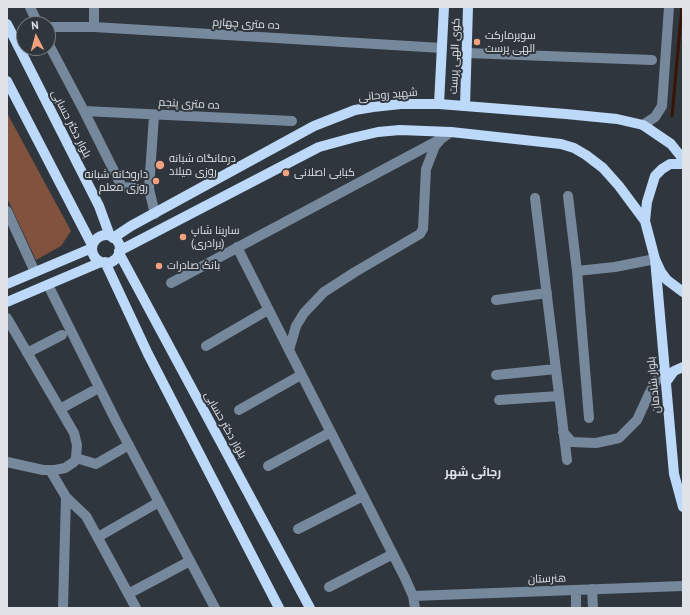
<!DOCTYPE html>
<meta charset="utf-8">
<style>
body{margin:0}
#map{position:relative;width:690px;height:615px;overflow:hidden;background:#30363d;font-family:"PT Sans",sans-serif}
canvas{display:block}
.frame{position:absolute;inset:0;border:8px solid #dfe3e7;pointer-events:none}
.north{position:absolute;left:16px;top:16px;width:40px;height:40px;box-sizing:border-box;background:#30363d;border:1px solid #767b81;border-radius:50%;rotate:354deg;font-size:11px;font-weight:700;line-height:16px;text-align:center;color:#dfe3e7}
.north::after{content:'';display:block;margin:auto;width:14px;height:18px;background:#f1a17d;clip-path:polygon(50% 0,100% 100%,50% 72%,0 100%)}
</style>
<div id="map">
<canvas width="690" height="615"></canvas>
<div class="frame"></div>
<div class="north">N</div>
</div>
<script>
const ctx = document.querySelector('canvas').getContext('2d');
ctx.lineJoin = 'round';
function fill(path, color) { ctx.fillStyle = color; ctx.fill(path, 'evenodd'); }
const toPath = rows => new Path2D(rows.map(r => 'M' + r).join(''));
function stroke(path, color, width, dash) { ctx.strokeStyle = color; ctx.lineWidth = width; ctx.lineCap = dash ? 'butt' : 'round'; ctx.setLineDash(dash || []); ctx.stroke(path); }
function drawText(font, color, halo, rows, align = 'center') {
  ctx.font = font + ' "PT Sans",Cairo,sans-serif'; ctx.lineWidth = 4; ctx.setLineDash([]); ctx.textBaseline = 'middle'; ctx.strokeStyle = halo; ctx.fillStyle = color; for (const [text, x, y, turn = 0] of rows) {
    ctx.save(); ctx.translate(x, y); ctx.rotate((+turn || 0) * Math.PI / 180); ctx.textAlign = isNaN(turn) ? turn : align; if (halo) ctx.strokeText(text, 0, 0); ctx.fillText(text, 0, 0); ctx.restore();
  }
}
fill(toPath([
 [7,113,71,231,61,246,36,260,7,198]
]), '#81523d');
stroke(toPath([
 [672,116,682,7]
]), '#371403', 3);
stroke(toPath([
 [30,7,38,24],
 [48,27,94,27,442,48],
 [94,27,94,7],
 [48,43,84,111,122,187,149,189],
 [467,53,652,60],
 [84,111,292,121],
 [154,115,149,189,155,214],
 [643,125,655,117,662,106,669,7],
 [568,196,577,271,589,418],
 [535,198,567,460],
 [7,211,35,272],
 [237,247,289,350],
 [577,271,615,267,655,259],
 [171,283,439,140],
 [48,285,117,423,215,608],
 [496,300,547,293],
 [7,318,74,433,77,445,76,458],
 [206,346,268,310],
 [27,353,62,335],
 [496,375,556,369],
 [499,400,559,396],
 [60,409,93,391],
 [239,410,301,375],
 [563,432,572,442,596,443,619,438,637,420,649,394,664,367],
 [76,458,96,464,129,445],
 [7,462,43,470,55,470,65,468,74,462,76,458],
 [268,466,331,432],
 [50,470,66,497,86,516,136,608],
 [298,529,363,496],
 [98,537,159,502],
 [329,587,393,554],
 [592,589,593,608],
 [576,590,576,608],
 [128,594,190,561],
 [413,596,683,586],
 [63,608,66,497],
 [415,608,413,596,405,578,289,350,296,326,304,313,324,292,355,272,420,234,423,229,426,169,435,146,441,139,451,132]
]), '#76889b', 10);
stroke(toPath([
 [7,24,99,206,110,236],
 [7,81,92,245],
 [439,104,444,7],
 [465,106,468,7],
 [683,164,670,164,662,169,655,176,647,202,645,221,655,259,661,272,667,280,683,292],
 '92 249a14 14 0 1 1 28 0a14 14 0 1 1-28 0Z',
 [113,238,131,226,314,126,355,110,373,107,401,104,439,104,566,114,617,119,643,125,671,144,683,159],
 [119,251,319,147,352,138,378,132,400,130,451,132,561,144,574,148,586,155,603,168,619,186,645,221],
 [119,253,310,608],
 [655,259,674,474,683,507],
 [105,262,148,354,279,608],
 [7,284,92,248],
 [7,302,101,262],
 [666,382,674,371,683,367]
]), '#bcd9f9', 10);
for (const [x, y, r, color] of [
 [477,42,4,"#f1a17d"],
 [160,165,5,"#f1a17d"],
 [286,173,4,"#f1a17d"],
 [156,181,4,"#f1a17d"],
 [183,237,4,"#f1a17d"],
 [159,266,4,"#f1a17d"]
]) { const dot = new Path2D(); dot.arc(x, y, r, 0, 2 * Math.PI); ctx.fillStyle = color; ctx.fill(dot); stroke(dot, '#30363d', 1.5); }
drawText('11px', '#dfe3e7', '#30363d', [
 ["ده متری چهارم",246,24,3],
 ["کوی الهی پرست",455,56,-88],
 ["شهید روحانی",388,95,-5],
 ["ده متری پنجم",189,104,3],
 ["بلوار دکتر حسابی",71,124,63],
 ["بلوار شادمان",654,385,-96],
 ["بلوار دکتر حسابی",225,425,61],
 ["هنرستان",547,579,-2]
]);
drawText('11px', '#dfe3e7', '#30363d', [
 ["سوپرمارکت",485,36],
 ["الهی پرست",485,49],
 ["درمانگاه شبانه",169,159],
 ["روزی میلاد",169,172],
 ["کبابی اصلانی",294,173],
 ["داروخانه شبانه",148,175,"right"],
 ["روزی معلم",148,188,"right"],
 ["سارینا شاپ",191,231],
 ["(برادری)",191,244],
 ["بانک صادرات",167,266]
], 'left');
drawText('bold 12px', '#dfe3e7', '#30363d', [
 ["رجائی شهر",473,473]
]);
</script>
